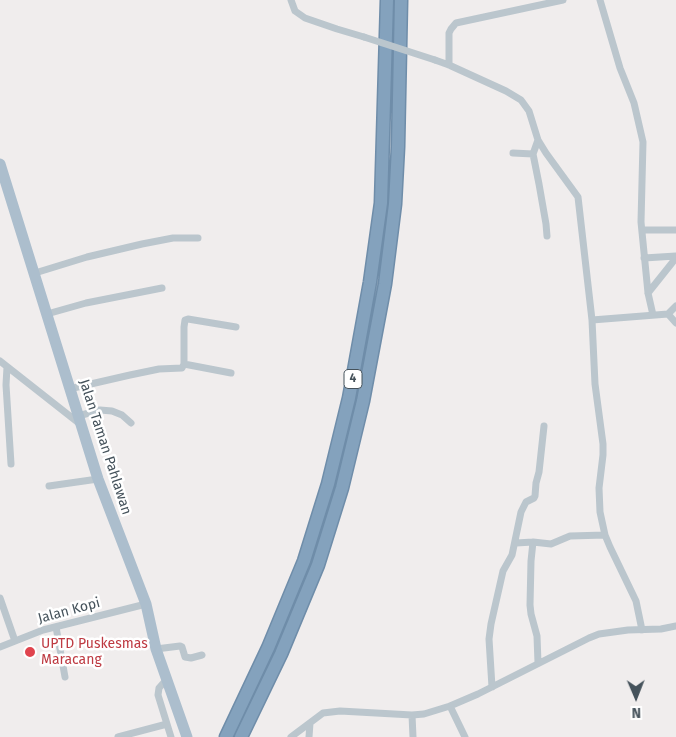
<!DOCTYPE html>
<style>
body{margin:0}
#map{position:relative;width:676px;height:737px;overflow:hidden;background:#f0eded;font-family:"Fira Sans",sans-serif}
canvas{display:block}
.north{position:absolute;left:611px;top:672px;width:50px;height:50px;-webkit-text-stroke:4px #fff;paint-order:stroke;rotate:179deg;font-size:14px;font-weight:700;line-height:20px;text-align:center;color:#45525b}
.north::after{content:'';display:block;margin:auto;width:18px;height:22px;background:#45525b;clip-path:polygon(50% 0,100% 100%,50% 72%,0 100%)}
</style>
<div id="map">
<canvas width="676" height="737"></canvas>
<div class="north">N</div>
</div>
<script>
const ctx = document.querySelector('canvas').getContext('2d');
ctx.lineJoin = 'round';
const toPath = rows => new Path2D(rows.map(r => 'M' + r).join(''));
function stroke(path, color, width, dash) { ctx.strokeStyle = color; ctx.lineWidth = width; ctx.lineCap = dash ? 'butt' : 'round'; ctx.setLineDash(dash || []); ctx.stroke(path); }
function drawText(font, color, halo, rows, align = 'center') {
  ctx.font = font + ' "Fira Sans",sans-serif'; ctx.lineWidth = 5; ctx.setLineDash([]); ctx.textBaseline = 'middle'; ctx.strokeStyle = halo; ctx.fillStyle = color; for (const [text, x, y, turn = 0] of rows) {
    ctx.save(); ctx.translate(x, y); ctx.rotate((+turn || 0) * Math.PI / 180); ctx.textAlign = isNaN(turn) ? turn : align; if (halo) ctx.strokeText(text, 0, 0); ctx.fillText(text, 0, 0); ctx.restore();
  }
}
const highway = toPath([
 [226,737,268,648,304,561,328,484,349,398,370,282,381,203,387,0],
 [241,737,281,654,318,565,342,488,363,401,385,284,395,204,398,147,401,0]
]);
stroke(highway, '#6f8da9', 15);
stroke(toPath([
 [291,0,295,11,305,18,337,29,364,37],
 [600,0,620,68,634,103,643,142,641,222,648,293,653,315],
 [435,60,449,65,506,91,521,100,529,111,538,140,546,153,578,197,592,320,595,384,603,444,603,455,599,488,600,512,605,535,610,547,636,601,642,630],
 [449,65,449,33,451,29,456,23,563,0],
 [538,140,533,154,539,184,546,224,547,236],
 [513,153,533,154],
 [642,230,676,230],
 [644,258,676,256],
 [35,273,87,257,142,244,173,238,198,238],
 [648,293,676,258],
 [47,314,86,303,162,288],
 [668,314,676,323],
 [592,320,668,314,676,306],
 [0,361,80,424],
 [184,364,231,373],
 [7,367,6,385,11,464],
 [69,389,130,375,159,369,182,368,184,364,184,327,185,320,188,319,236,327],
 [78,416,100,410,112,411,122,415,131,423],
 [49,486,98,479],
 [516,543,533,542],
 [0,598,15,641],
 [56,627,65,677],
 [0,647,43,630,146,604],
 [156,649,180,646,182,647,185,657,191,658,202,655],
 [538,663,537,636,531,614,530,605,531,561,533,542,551,544,570,536,605,535],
 [167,679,159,688,158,695,171,737],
 [492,687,489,639,491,624,503,571,512,555,521,512,526,502,534,498,535,496,536,483,539,472,544,426],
 [450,706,465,737],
 [412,715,413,737],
 [118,737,167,724],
 [291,737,323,713,340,711,412,715,424,714,450,706,478,694,589,638,599,634,628,630,661,629,676,626],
 [309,737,310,723]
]), '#bbc6cd', 7);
stroke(toPath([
 [0,164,98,479,146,604,156,649,187,737]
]), '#acbecd', 11);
stroke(highway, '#84a2bd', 12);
stroke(toPath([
 [364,37,435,60]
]), '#bbc6cd', 7);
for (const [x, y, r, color] of [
 [30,652,6,"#e0444e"]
]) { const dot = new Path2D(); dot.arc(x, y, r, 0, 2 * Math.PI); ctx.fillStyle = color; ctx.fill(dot); stroke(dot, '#fff', 2); }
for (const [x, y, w] of [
 [353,379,18]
]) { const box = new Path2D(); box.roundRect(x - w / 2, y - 9.5, w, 19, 4); ctx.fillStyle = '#fff'; ctx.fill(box); stroke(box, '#45525b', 1); }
drawText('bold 12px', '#45525b', null, [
 ["4",353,379]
]);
drawText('14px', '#45525b', '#fff', [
 ["Jalan Taman Pahlawan",105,447,72],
 ["Jalan Kopi",69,611,-15]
]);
drawText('14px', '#be3a42', '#fff', [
 ["UPTD Puskesmas",41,644],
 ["Maracang",41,660]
], 'left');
</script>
